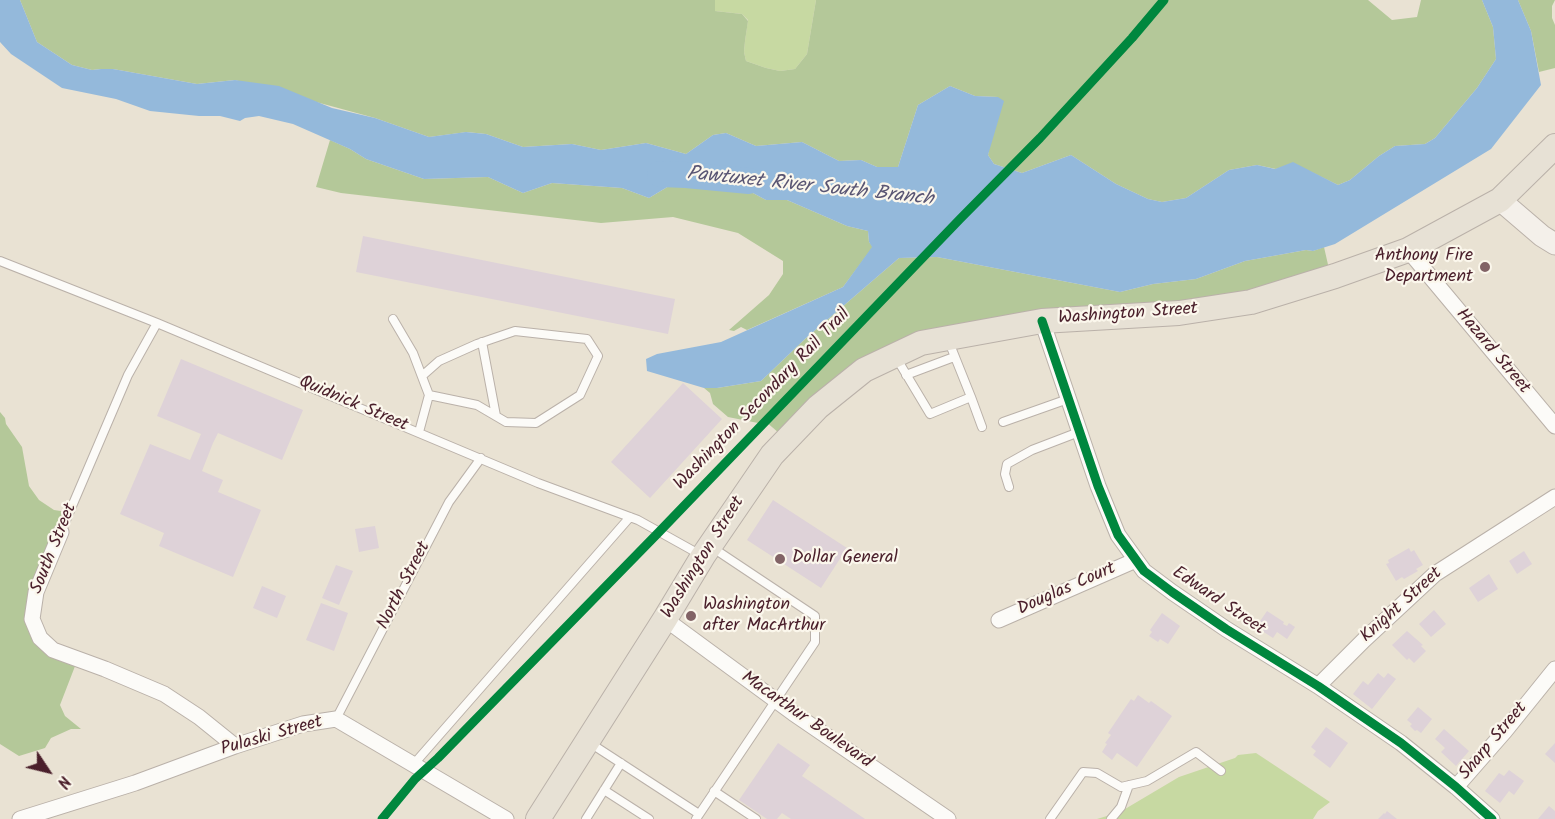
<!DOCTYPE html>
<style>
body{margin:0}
#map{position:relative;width:1555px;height:819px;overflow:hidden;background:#e9e2d3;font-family:Kalam,sans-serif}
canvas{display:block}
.north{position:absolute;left:18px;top:741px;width:60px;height:60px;-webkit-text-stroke:4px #fbf7ec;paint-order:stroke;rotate:125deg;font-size:16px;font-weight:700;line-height:24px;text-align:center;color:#4a1f2b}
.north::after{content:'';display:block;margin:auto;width:21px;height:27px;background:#4a1f2b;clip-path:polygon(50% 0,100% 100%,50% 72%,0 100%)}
</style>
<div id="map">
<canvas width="1555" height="819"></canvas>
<div class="north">N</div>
</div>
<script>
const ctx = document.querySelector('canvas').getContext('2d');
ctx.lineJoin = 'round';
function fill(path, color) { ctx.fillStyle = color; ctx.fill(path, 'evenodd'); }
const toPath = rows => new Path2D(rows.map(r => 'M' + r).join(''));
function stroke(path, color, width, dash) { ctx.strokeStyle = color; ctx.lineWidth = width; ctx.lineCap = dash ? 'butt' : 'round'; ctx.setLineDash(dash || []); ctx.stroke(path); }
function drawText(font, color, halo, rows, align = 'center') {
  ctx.font = font + ' Kalam,sans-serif'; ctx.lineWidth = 4.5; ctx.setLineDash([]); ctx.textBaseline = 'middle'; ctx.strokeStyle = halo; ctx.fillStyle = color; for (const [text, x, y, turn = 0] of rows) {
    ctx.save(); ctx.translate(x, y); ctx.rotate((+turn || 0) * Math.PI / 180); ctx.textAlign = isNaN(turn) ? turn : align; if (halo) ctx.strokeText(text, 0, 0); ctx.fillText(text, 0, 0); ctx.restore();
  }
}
fill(toPath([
 [715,0,824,0,816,0,807,54,795,69,780,71,766,68,746,61,744,52,745,41,748,20,742,14,715,11],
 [1256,753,1330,802,1318,811,1313,819,1097,819,1120,812,1179,777,1235,758,1238,755]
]), '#c7d9a2');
fill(toPath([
 [20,0,715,0,715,11,742,14,748,21,745,41,744,52,746,61,766,68,780,71,795,69,807,54,816,0,1368,0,1392,20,1417,17,1421,0,1482,0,1493,27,1496,59,1477,88,1435,138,1425,144,1395,146,1379,156,1350,180,1338,185,1293,163,1276,169,1257,165,1229,170,1186,198,1162,202,1148,199,1116,184,1071,155,1022,173,994,164,988,155,998,97,975,96,950,86,918,105,898,167,877,167,861,160,839,161,802,142,756,146,726,133,713,135,686,154,646,143,601,150,572,144,523,147,486,134,467,132,429,137,375,118,235,80,197,84,113,69,101,69,92,70,72,65,37,42],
 [1518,0,1555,0,1552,6,1552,18,1555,25,1555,68,1539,72,1531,31],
 [330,140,350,149,366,159,424,179,488,177,523,193,552,183,622,188,649,198,679,180,697,174,710,176,738,185,766,200,787,200,847,226,868,231,869,242,873,247,843,287,747,330,741,327,734,331,729,330,769,295,783,274,783,261,738,233,673,217,601,223,341,193,316,187],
 [1324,247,1329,269,1339,277,922,344,786,439,765,421,758,423,728,417,713,404,710,393,704,388,717,388,761,381,806,338,899,258,937,257,1120,292,1153,284,1196,279,1245,261,1306,250,1313,251],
 [0,412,5,418,6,424,22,447,29,486,39,500,54,510,67,512,33,601,43,640,77,661,60,705,65,716,81,729,71,729,51,738,45,748,19,756,0,744]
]), '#b4c899');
fill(toPath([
 [0,0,20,0,37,42,72,65,92,70,101,69,113,69,197,84,235,80,279,86,332,108,375,118,429,137,466,132,486,134,523,147,572,144,601,150,646,143,686,154,713,135,726,133,756,146,802,142,839,161,861,160,877,167,898,167,918,105,950,86,975,96,998,97,1004,101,988,155,994,164,1022,173,1071,155,1116,184,1148,199,1162,202,1186,198,1229,170,1257,165,1275,169,1293,162,1338,185,1350,180,1379,156,1395,146,1425,144,1435,138,1477,88,1496,59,1493,27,1482,0,1518,0,1531,31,1541,85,1491,149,1335,244,1313,251,1306,250,1245,261,1196,279,1153,284,1120,292,937,257,899,258,806,338,761,381,717,388,704,388,647,371,646,359,657,354,721,342,843,287,872,247,869,242,868,231,847,226,787,200,766,200,738,185,710,176,697,174,679,180,649,198,622,188,552,183,523,193,488,177,424,179,366,159,350,149,293,124,259,116,245,118,240,121,220,116,199,116,150,111,116,99,62,88,11,54,0,42]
]), '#94b9db');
stroke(toPath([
 [660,174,686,175,749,181]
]), '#94b9db', 26);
fill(toPath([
 [363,236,675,299,668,334,356,272],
 [181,359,303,410,282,460,218,433,213,443,202,471,223,480,218,492,261,510,233,577,159,546,164,533,120,514,150,444,190,460,201,434,157,416],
 [683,383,722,419,650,498,611,462],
 [773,500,847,548,821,588,747,540],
 [375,526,379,548,359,552,355,529],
 [1409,548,1411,552,1414,550,1423,565,1416,569,1418,571,1404,579,1402,577,1396,581,1386,564,1389,563,1388,560],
 [1524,551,1532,564,1517,574,1509,561],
 [336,565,353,571,339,605,322,598],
 [1489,574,1498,589,1478,602,1469,588],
 [262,586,286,596,277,618,253,608],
 [321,603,348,613,334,651,306,640],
 [1434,610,1446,624,1431,637,1419,624],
 [1267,611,1284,622,1283,624,1287,626,1289,623,1295,627,1287,639,1277,632,1273,638,1256,627],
 [1162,613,1180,626,1168,644,1160,639,1158,642,1149,636,1152,632,1150,630],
 [1407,631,1423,645,1421,646,1426,651,1414,663,1409,658,1407,660,1392,645],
 [1378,673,1384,678,1388,673,1396,679,1372,709,1353,694,1363,681,1368,685],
 [1138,695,1149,703,1151,701,1172,716,1137,767,1117,753,1112,760,1102,752,1107,744,1105,743,1111,735,1108,733,1131,699,1134,701],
 [1418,707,1432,719,1421,733,1417,730,1415,731,1410,726,1412,724,1407,720],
 [1326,727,1348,743,1330,768,1313,755,1316,751,1311,747],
 [1444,729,1469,751,1456,766,1441,752,1445,748,1435,739],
 [778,743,810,765,802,776,865,819,791,819,782,813,777,819,767,819,739,800],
 [1555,743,1555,763,1545,754],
 [1509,770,1524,781,1514,795,1509,791,1500,803,1485,791,1499,773,1504,776],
 [1549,806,1555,811,1555,819,1538,819],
 [1387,811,1397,819,1378,819,1384,813,1385,814]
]), '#ded2d8');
const lane = toPath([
 [0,261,157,323,538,483,638,520,699,554],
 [393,319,413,353,429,395,419,432],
 [482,342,496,416],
 [897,359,930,414,971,397,949,342],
 [906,375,954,357],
 [422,376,439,361,477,344,515,331,587,339,598,356,580,395,536,423,506,422,477,405,429,395],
 [971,397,982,427],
 [1003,422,1068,399],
 [1009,487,1005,474,1007,464,1032,450,1079,432],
 [61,532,128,375,157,323],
 [336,719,449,502,481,458],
 [590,743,699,814],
 [413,765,630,517],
 [604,790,649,819],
 [714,791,756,819],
 [586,819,621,763],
 [696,819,815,642,815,616,713,548],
 [1050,819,1083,772,1097,773,1121,787,1147,781,1196,752,1221,771],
 [1111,819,1121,807,1129,785]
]);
const street = toPath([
 [1408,250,1555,426],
 [1042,321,1098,486,1118,535,1144,571,1172,592,1226,629,1318,686,1401,743,1456,787,1492,819],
 [61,532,36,592,32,619,40,638,53,650,105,669,164,694,199,717,235,746],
 [665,619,793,713,948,819],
 [999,620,1136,560],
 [1318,686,1364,640,1435,574,1555,497],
 [1456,787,1505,731,1555,669],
 [20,819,135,783,235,746,303,724,336,719,506,819]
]);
const secondary = toPath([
 [1500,200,1542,236,1555,244]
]);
const primary = toPath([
 [538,819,665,619,703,556,772,455,818,407,864,370,921,343,1042,321,1179,313,1251,302,1335,276,1408,250,1500,200,1555,146]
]);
stroke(lane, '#bab1a9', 10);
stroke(street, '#bab1a9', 17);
stroke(secondary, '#bab1a9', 23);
stroke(primary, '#bab1a9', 26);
stroke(lane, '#fcfbf8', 8);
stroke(street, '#fcfbf8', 15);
stroke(secondary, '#f4f0ea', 21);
stroke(primary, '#e7e1d5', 24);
stroke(toPath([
 [1042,321,1098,486,1118,535,1144,571,1172,592,1226,629,1318,686,1401,743,1456,787,1492,819],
 [382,819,415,779,438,758,659,532,960,219,1040,138,1132,38,1164,0]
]), '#00873e', 9);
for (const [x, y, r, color] of [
 [1485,267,6,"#826366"],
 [780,559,6,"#826366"],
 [691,616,6,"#826366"]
]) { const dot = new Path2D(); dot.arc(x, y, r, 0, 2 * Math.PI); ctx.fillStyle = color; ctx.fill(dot); stroke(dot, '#fbf7ec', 2); }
drawText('18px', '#4a1f2b', '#fbf7ec', [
 ["Anthony Fire",1473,257,"right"],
 ["Department",1473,278,"right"],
 ["Dollar General",792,559],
 ["Washington",703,606],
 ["after MacArthur",703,627]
], 'left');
drawText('18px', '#4a1f2b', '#fbf7ec', [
 ["Washington Street",1128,315,-4],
 ["Hazard Street",1492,352,50],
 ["Washington Secondary Rail Trail",763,400,-46],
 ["Quidnick Street",353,405,23],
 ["South Street",55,549,-68],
 ["Washington Street",704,558,-58],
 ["North Street",405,586,-63],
 ["Douglas Court",1067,590,-24],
 ["Edward Street",1218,602,34],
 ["Knight Street",1402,606,-42],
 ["Macarthur Boulevard",806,721,35],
 ["Pulaski Street",272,737,-16],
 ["Sharp Street",1494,742,-50]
]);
drawText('italic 20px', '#595573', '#fbf7ec', [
 ["Pawtuxet River South Branch",810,188,6]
]);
</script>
